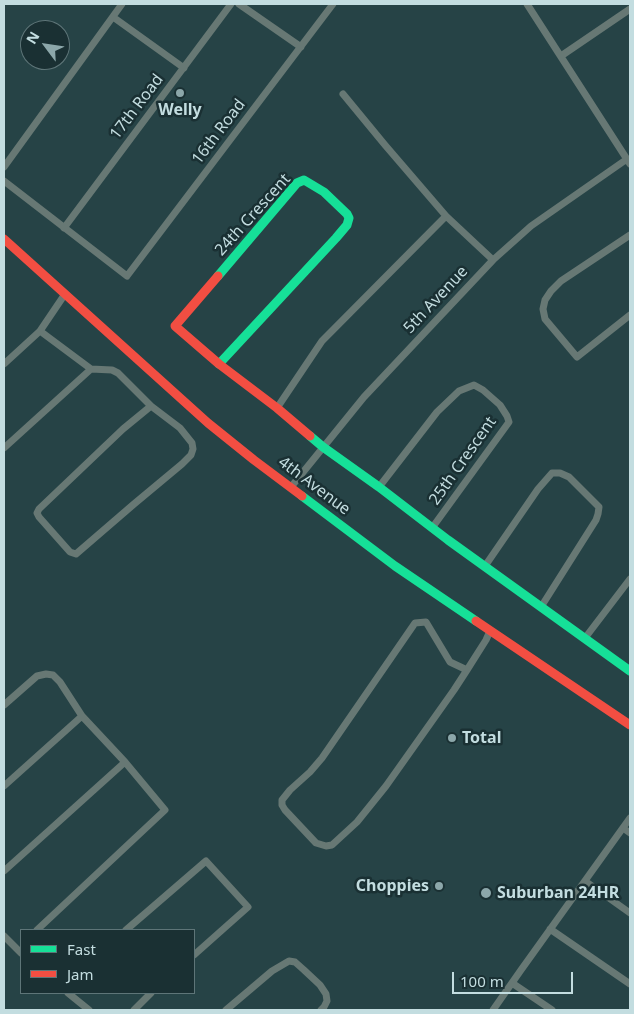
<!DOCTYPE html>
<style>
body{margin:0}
#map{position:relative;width:634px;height:1014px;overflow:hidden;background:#264346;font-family:"Noto Sans",sans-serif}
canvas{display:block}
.frame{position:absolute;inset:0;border:5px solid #c3dde0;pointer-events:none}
.legend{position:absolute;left:20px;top:929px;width:175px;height:65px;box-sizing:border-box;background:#1a3033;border:1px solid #5e7578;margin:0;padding:6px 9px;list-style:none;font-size:15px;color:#c3dde0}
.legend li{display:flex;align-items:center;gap:10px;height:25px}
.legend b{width:25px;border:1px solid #5e7578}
.north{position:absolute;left:20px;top:20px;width:50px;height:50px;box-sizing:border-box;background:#1a3033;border:1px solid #5e7578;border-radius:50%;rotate:301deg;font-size:14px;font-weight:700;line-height:20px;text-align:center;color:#c3dde0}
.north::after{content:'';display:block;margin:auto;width:18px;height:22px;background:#8ca7aa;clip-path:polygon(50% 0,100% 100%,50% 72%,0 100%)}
.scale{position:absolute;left:452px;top:972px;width:121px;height:22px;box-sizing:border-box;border:2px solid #c3dde0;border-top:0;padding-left:6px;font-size:15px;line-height:18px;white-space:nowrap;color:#c3dde0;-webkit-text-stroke:4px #1a3033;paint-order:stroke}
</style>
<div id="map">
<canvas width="634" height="1014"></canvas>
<div class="frame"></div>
<ul class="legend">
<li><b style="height:6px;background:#16e098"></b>Fast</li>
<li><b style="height:6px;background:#f24e42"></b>Jam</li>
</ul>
<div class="north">N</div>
<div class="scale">100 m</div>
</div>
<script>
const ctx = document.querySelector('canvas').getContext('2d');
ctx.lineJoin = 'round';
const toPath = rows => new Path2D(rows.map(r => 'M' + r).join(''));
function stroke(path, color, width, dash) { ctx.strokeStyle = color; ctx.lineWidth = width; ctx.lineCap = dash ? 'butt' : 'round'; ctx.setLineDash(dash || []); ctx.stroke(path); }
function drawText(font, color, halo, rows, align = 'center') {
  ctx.font = font + ' "Noto Sans",sans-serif'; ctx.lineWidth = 5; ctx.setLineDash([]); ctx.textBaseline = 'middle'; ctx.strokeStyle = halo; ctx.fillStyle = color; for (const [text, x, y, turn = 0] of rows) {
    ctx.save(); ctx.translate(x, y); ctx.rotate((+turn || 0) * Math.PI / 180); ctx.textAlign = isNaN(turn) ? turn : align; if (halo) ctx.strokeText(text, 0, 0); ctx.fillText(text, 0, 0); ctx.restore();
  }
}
stroke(toPath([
 [239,4,301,47],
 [527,4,630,164],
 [113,17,184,68],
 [561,56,630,9],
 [4,167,122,4],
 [4,181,127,276,333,4],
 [446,216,493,260],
 [64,228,231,4],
 [630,235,561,281,551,291,545,300,543,309,545,319,577,357,630,315],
 [4,364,40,331,65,294],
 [91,369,112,370,118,373,151,406,123,429,39,509,37,513,39,517,70,552,76,554,134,504,182,464,191,455,193,449,192,443,180,428,151,406],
 [277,408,322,341,446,216,385,145,343,94],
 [4,448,91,369,40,331],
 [291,487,364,397,493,260,531,226,627,159],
 [379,487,437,412,459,391,474,385,483,390,500,405,507,416,509,422,432,528],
 [485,566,538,489,552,473,560,473,569,477,599,507,598,514,596,520,541,607],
 [585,638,630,579],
 [467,670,450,662,426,622,415,623,322,758,310,772,290,790,282,800,282,805,285,810,316,843,326,846,332,845,357,822,386,786,454,690,467,670,486,640,490,631],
 [4,705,37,676,46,674,53,675,60,682,82,716,125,762,165,810,37,930],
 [4,786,82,716],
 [623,828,630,833],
 [4,871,125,762],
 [585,881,630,913],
 [550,929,630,984],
 [126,930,206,861,248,907,194,955],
 [4,936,21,953],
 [512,983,552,1010],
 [68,993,89,1010],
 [134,1010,151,993],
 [226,1010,272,971,289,961,295,962,304,970,320,985,326,994,327,1001,324,1007,321,1010],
 [493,1010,521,970,630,818]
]), '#677874', 7);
stroke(toPath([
 [218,276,297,183,304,180,324,192,347,214,349,218,347,225,336,238,219,364],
 [310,436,323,447,379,487,448,540,630,671],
 [302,496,395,566,476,621]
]), '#16e098', 9);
stroke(toPath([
 [4,239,208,423,254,460,302,496],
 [218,276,175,326,219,364,277,408,310,436],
 [476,621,630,725]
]), '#f24e42', 9);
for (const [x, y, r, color] of [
 [180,93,5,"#8ca7aa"],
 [452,738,5,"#8ca7aa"],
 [439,886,5,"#8ca7aa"],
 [486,893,6,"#8ca7aa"]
]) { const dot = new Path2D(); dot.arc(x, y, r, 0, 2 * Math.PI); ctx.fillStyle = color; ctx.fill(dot); stroke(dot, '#1a3033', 2); }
drawText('16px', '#c3dde0', '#1a3033', [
 ["17th Road",137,107,-53],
 ["16th Road",219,132,-53],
 ["24th Crescent",253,215,-48],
 ["5th Avenue",436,300,-47],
 ["25th Crescent",463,461,-55],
 ["4th Avenue",314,486,37]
]);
drawText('bold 16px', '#c3dde0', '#1a3033', [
 ["Welly",180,110,"center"],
 ["Total",462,738],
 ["Choppies",429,886,"right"],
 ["Suburban 24HR",497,893]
], 'left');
</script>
